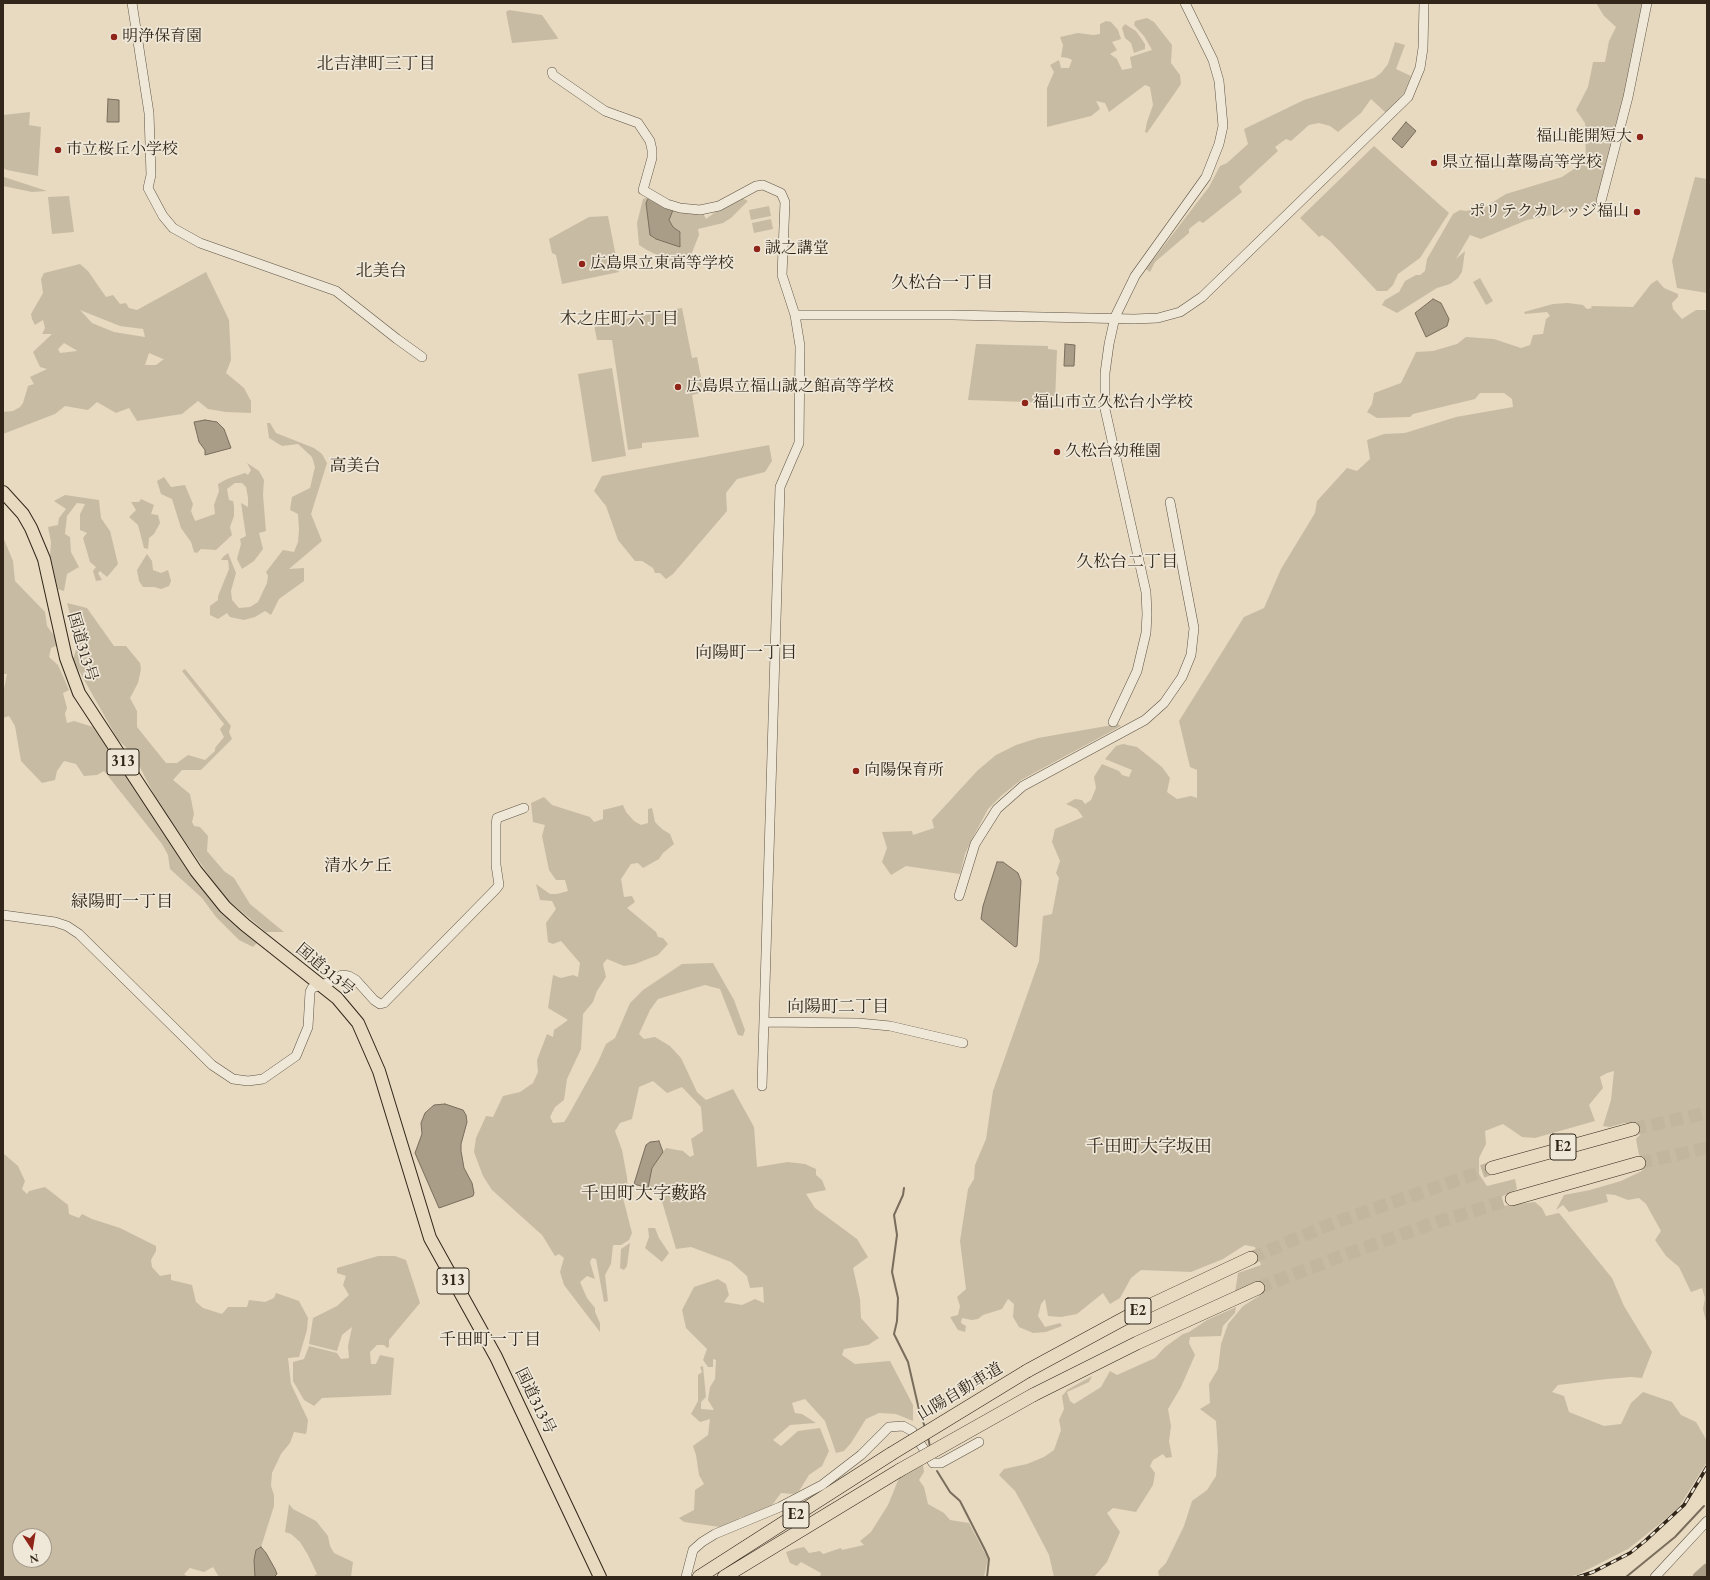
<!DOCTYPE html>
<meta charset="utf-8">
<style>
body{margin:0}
#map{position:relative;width:1710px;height:1580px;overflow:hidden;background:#e7dac1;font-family:"EB Garamond",serif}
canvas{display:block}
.frame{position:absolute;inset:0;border:4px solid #312619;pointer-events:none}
.north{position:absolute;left:12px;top:1528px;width:40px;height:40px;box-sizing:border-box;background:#efe7d7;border:1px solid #a39a8b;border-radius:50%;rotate:168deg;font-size:11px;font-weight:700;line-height:16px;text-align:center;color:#312619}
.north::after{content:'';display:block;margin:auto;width:14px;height:18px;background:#8f2418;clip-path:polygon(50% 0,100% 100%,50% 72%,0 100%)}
</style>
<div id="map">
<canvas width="1710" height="1580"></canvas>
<div class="frame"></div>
<div class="north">N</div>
</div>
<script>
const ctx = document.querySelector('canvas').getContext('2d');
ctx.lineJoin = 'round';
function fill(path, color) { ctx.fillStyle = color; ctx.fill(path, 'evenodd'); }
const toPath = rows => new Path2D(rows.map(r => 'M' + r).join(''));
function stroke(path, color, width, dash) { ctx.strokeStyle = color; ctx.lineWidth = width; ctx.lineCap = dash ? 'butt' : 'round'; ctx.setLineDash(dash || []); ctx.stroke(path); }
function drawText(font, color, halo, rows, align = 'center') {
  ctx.font = font + ' "EB Garamond","Noto Serif JP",serif'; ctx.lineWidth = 3.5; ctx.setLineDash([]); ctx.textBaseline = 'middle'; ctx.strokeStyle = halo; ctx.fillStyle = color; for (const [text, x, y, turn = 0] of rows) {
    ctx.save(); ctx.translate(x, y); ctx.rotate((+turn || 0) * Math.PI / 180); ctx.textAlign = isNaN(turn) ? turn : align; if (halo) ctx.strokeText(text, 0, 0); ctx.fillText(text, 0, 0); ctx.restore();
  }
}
fill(toPath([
 [1596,3,1643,3,1627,96,1600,199,1586,208,1527,220,1481,239,1470,235,1456,259,1465,251,1462,272,1458,278,1450,284,1437,288,1397,313,1382,305,1385,300,1399,292,1405,281,1416,275,1420,275,1425,271,1427,259,1453,214,1460,210,1466,211,1485,207,1506,194,1562,177,1586,161,1585,123,1576,110,1588,87,1593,62,1605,62,1609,41,1616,27,1604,16],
 [509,10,542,15,558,38,557,39,512,43,506,12],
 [1147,18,1154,22,1172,45,1171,63,1180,75,1181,84,1147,133,1145,132,1147,122,1153,105,1150,87,1145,85,1109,112,1105,103,1096,101,1100,109,1091,116,1047,127,1047,88,1054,72,1050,65,1059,60,1061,68,1069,68,1072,60,1068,58,1061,57,1063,45,1060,37,1078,33,1093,35,1100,34,1100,24,1106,21,1111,22,1118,30,1121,39,1112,42,1117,50,1110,54,1117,59,1122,70,1132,68,1130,57,1152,50,1144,36,1134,25,1135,21],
 [1125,24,1136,31,1145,44,1145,49,1134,53,1131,43,1125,38,1122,28],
 [1395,42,1405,45,1396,69,1411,76,1404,93,1387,114,1371,99,1361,113,1338,132,1330,126,1319,123,1309,125,1291,141,1286,139,1275,147,1278,151,1239,187,1242,192,1203,223,1199,221,1189,229,1189,233,1155,262,1150,272,1146,269,1209,187,1220,166,1227,163,1248,144,1244,129,1304,100,1374,78,1381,73,1388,64],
 [30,112,29,125,41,127,38,176,7,170,3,168,3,115],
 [1374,146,1449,213,1420,258,1398,274,1393,285,1387,291,1377,291,1330,241,1322,235,1319,237,1300,218],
 [3,175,4,177,47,191,32,192,3,186],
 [1695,177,1707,179,1707,293,1677,288,1672,261],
 [69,196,74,232,52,234,48,197],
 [649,197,647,199,653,238,680,247,681,234,678,230,673,227,669,220,673,210,703,213,706,219,718,210,742,198,748,201,731,218,723,223,698,229,699,235,689,260,677,265,647,250,639,245,637,223,643,199],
 [769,206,771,216,751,220,749,210],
 [608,216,619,272,562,284,556,255,552,253,549,239,589,217],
 [771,219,773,229,754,233,752,223],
 [80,264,88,271,106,297,113,295,120,304,126,303,129,308,137,310,206,272,229,320,231,360,226,373,244,388,251,401,251,413,226,412,208,409,198,401,182,414,137,421,129,408,116,413,97,402,88,410,65,406,55,414,3,434,3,412,13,411,20,407,23,403,28,386,34,384,30,377,47,369,40,367,33,352,52,334,42,334,45,328,43,320,35,325,32,319,31,314,43,293,41,279,44,273],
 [80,310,120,326,143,329,145,337,114,332,92,323],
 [64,343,76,350,77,351,60,353,58,349],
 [149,353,163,359,164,359,156,365,145,365],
 [1480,278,1493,301,1486,305,1473,282],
 [1657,280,1664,288,1678,294,1678,297,1672,303,1673,309,1682,319,1696,310,1707,310,1707,1325,1703,1309,1705,1298,1702,1288,1691,1292,1679,1267,1666,1256,1655,1240,1661,1231,1646,1204,1639,1198,1628,1200,1615,1195,1606,1194,1608,1202,1569,1212,1563,1205,1556,1210,1564,1195,1590,1190,1621,1181,1642,1171,1647,1165,1647,1160,1639,1155,1636,1139,1645,1129,1637,1123,1624,1123,1610,1127,1603,1126,1611,1100,1614,1071,1607,1073,1600,1077,1603,1088,1589,1105,1595,1121,1535,1138,1522,1137,1503,1124,1485,1131,1486,1144,1479,1158,1479,1174,1487,1186,1515,1179,1517,1189,1497,1199,1502,1206,1535,1202,1542,1208,1546,1216,1559,1213,1612,1278,1624,1306,1652,1352,1642,1378,1631,1377,1607,1379,1558,1385,1552,1392,1564,1396,1569,1412,1604,1426,1621,1424,1631,1403,1643,1392,1672,1402,1681,1415,1696,1422,1707,1441,1707,1462,1679,1507,1657,1526,1628,1549,1577,1575,1567,1577,1159,1577,1158,1571,1166,1563,1184,1526,1192,1501,1207,1490,1216,1476,1218,1451,1216,1421,1200,1409,1210,1403,1209,1384,1218,1369,1221,1344,1228,1324,1243,1306,1259,1296,1256,1286,1235,1292,1238,1273,1261,1265,1255,1247,1245,1245,1223,1259,1191,1272,1141,1270,1131,1278,1120,1298,1110,1304,1103,1293,1077,1314,1061,1317,1048,1316,1045,1299,1041,1304,1038,1316,1045,1327,1060,1323,1062,1326,1046,1332,1033,1333,1019,1327,1013,1317,1014,1304,1008,1299,1002,1309,983,1315,978,1319,972,1320,962,1318,961,1323,966,1326,965,1332,958,1330,950,1317,958,1315,960,1306,957,1297,966,1289,960,1241,968,1189,974,1179,975,1165,986,1139,993,1091,1039,961,1043,916,1052,914,1059,878,1056,873,1060,861,1052,842,1055,829,1083,817,1077,809,1066,804,1075,799,1082,800,1085,804,1091,800,1096,788,1094,777,1102,764,1119,771,1122,775,1129,777,1132,770,1105,759,1116,746,1123,744,1137,747,1162,767,1170,778,1167,792,1177,799,1191,796,1197,798,1197,770,1190,767,1179,721,1244,617,1264,608,1281,569,1315,513,1317,501,1347,468,1357,471,1370,459,1367,440,1384,434,1405,433,1456,417,1513,407,1512,399,1504,393,1480,393,1475,399,1413,414,1410,417,1377,418,1367,412,1372,404,1374,393,1401,383,1416,352,1433,351,1457,344,1466,337,1494,339,1521,348,1530,345,1533,335,1543,334,1546,319,1550,316,1547,312,1525,314,1524,312,1553,304,1568,303,1583,305,1587,309,1592,308,1591,306,1633,307,1651,284],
 [682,308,692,358,697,357,704,392,692,395,699,437,642,443,642,448,628,450,612,340,597,340,594,325],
 [976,344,1048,346,1048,349,1057,350,1055,403,968,400],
 [612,368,626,456,592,462,578,374],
 [267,423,270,423,276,433,314,448,322,454,327,463,311,514,322,541,289,569,304,568,304,581,279,599,271,615,265,611,255,617,244,620,230,617,227,613,218,619,210,615,210,606,218,600,218,596,229,569,228,560,221,560,223,557,228,553,236,573,231,591,232,600,239,608,250,607,258,602,267,583,268,576,266,572,283,550,294,552,298,542,299,530,298,514,290,510,292,497,310,488,315,467,312,457,298,444,282,446,269,438],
 [769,445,772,461,765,472,737,479,726,493,727,511,673,574,666,579,660,573,655,573,653,568,642,561,635,561,618,540,606,506,594,491,602,476],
 [247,463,259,471,264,480,263,495,266,531,259,533,263,549,254,561,242,569,237,559,241,544,240,539,246,536,241,503,248,507,248,498,246,487,242,483,235,483,227,489,229,500,233,501,234,506,234,516,230,527,232,535,216,550,201,549,197,553,194,552,191,542,181,528,172,499,161,494,157,481,164,477,171,487,185,485,193,504,191,511,195,521,215,514,214,505,219,491,218,484,227,479,245,473,248,475,251,470],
 [65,495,99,500,101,518,110,531,118,564,107,577,100,571,98,573,102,580,96,581,93,571,96,567,90,562,83,538,87,533,80,530,80,514,85,504,77,503,67,516,65,534,70,537,71,552,79,567,67,574,64,591,58,589,50,557,51,542,48,527,58,525,59,518,66,509,54,501],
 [141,499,154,505,151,514,158,515,160,523,154,534,149,538,148,549,144,548,138,525,129,517,136,510,131,502,139,502],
 [3,537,13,561,15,581,45,612,47,626,56,638,58,645,51,648,49,657,58,665,69,690,63,693,67,708,65,714,67,723,74,721,93,727,219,910,257,943,253,947,239,940,216,917,202,898,170,869,168,855,162,844,104,771,97,775,84,776,76,764,64,761,57,771,55,780,42,783,21,761,15,726,9,716,3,718,3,694,7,674,3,674],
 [147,554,152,561,153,570,161,573,168,570,171,581,169,586,161,589,154,587,143,587,139,581,137,570],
 [67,603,87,608,114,646,126,646,140,663,141,669,138,683,130,698,137,711,137,727,166,763,177,763,188,755,205,760,215,751,215,748,224,737,220,729,224,724,182,671,185,669,231,726,229,732,232,739,201,770,182,770,173,780,190,794,194,814,192,822,194,826,200,827,208,836,207,851,224,871,234,878,250,904,284,932,266,932,224,897,159,804,133,754,118,740,73,660,78,643],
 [1118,724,1121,726,1021,780,1001,796,988,809,973,837,965,854,960,874,906,866,891,875,882,862,887,848,882,832,912,831,913,835,934,828,932,820,978,770,996,755,1016,745,1038,738],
 [544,797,552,805,590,817,594,822,603,819,603,810,623,805,626,812,634,821,641,825,648,823,648,809,652,808,655,822,662,829,670,834,674,844,663,853,659,859,643,868,638,863,631,864,621,879,624,897,632,896,635,902,627,908,656,932,658,937,663,938,668,944,658,955,635,964,624,966,607,959,603,964,606,977,597,991,593,1002,583,1014,581,1049,567,1079,564,1100,555,1107,550,1117,553,1123,564,1122,568,1116,598,1062,606,1044,615,1038,630,1003,643,990,682,964,713,963,734,1000,745,1030,743,1036,738,1035,720,989,705,985,658,999,650,1010,639,1034,644,1039,655,1037,670,1046,681,1058,697,1092,706,1100,733,1089,754,1127,757,1167,788,1162,805,1164,816,1169,816,1175,822,1180,826,1190,806,1194,815,1208,857,1239,868,1257,853,1268,860,1299,861,1318,879,1338,868,1345,844,1349,842,1355,855,1364,890,1361,913,1405,913,1421,896,1414,879,1413,866,1419,851,1443,844,1451,836,1453,825,1421,805,1399,792,1403,795,1413,802,1414,816,1423,790,1425,773,1440,781,1446,798,1431,820,1428,829,1451,822,1466,809,1475,799,1491,793,1494,781,1493,770,1508,751,1516,741,1517,732,1524,720,1527,684,1522,679,1518,694,1510,695,1490,704,1484,699,1475,696,1455,693,1446,708,1435,710,1419,700,1422,691,1414,698,1401,698,1375,702,1372,700,1367,703,1366,706,1397,701,1402,701,1409,714,1410,708,1400,710,1387,715,1379,716,1360,713,1359,713,1367,708,1367,703,1360,707,1349,686,1328,682,1310,694,1287,718,1279,726,1284,729,1295,724,1302,742,1305,755,1299,764,1303,763,1287,750,1288,747,1276,731,1262,691,1247,676,1249,661,1198,648,1188,652,1168,666,1148,683,1151,690,1157,694,1155,691,1139,703,1131,701,1107,682,1087,667,1093,653,1081,639,1087,632,1119,620,1123,615,1131,622,1150,627,1177,628,1190,623,1198,632,1233,629,1240,621,1245,613,1245,611,1264,605,1275,608,1301,604,1302,596,1259,592,1258,590,1262,595,1279,587,1276,580,1282,587,1298,595,1308,595,1312,600,1323,600,1332,564,1285,560,1272,564,1258,559,1254,555,1256,542,1235,492,1190,483,1176,474,1152,476,1138,486,1116,493,1117,503,1096,520,1092,533,1083,538,1072,537,1060,547,1034,553,1037,554,1030,568,1020,548,1008,553,975,561,978,573,975,578,977,580,963,561,941,553,944,548,942,546,923,556,909,552,901,540,900,536,884,550,894,557,894,568,891,565,880,556,880,549,870,542,836,545,825,533,822,531,803],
 [3,1153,18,1166,25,1181,22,1189,27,1194,29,1191,45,1187,68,1205,69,1214,79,1218,82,1214,92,1219,120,1228,156,1246,156,1251,151,1260,152,1267,160,1276,171,1274,171,1280,192,1285,196,1302,203,1308,222,1314,228,1307,247,1307,249,1300,265,1302,274,1298,276,1293,299,1301,308,1318,307,1330,299,1357,288,1358,291,1384,308,1420,307,1429,306,1434,294,1432,290,1443,281,1454,272,1473,271,1486,274,1495,274,1506,261,1547,256,1550,255,1577,219,1577,213,1567,204,1572,190,1568,184,1574,188,1577,3,1577],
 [20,1536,44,1536,44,1560,20,1560],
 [648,1228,655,1228,659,1238,669,1253,662,1262,645,1248,649,1237],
 [630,1243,627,1266,624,1270,620,1268,621,1249],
 [378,1256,395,1256,406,1260,420,1303,389,1340,389,1347,387,1348,384,1345,377,1345,370,1352,371,1364,376,1364,380,1355,394,1358,391,1395,322,1398,314,1406,304,1400,293,1381,293,1362,304,1359,309,1346,337,1353,341,1359,349,1358,348,1346,352,1327,342,1335,337,1351,309,1344,313,1318,337,1306,349,1295,343,1285,346,1276,337,1273,337,1268],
 [1236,1307,1235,1313,1223,1326,1221,1336,1190,1337,1189,1343,1195,1355,1181,1387,1168,1409,1171,1426,1169,1441,1172,1457,1166,1458,1163,1454,1153,1460,1150,1466,1155,1473,1153,1485,1136,1512,1113,1508,1107,1513,1120,1532,1107,1562,1094,1577,1054,1577,1049,1555,1025,1509,1015,1491,999,1475,1004,1469,1027,1464,1044,1457,1054,1450,1061,1430,1059,1420,1064,1409,1062,1396,1067,1390,1092,1376,1089,1382,1067,1392,1070,1401,1074,1404,1101,1387,1110,1371,1117,1375,1155,1358,1165,1347,1183,1334,1189,1332,1207,1320],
 [923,1465,924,1472,919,1480,924,1487,928,1504,944,1513,950,1520,969,1523,988,1559,984,1577,820,1577,821,1573,801,1562,797,1566,790,1563,786,1552,795,1549,804,1547,809,1553,820,1551,823,1554,841,1548,842,1550,864,1545,860,1541,871,1532,888,1505,899,1478],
 [289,1504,293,1509,316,1521,328,1536,330,1546,334,1553,353,1562,351,1577,312,1577,317,1574,308,1555,300,1542,291,1534,285,1532]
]), '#c8bba4');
const water = toPath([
 [108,99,119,100,119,122,107,122,108,99],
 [1406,122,1416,131,1402,148,1392,139,1406,122],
 [649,197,673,210,669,220,673,227,680,232,680,247,656,239,650,235,646,203,649,197],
 [1433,299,1441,303,1449,319,1447,326,1426,337,1415,313,1433,299],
 [1065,344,1075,345,1074,366,1064,366,1065,344],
 [205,420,217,422,224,429,231,448,205,455,205,450,199,442,194,422,205,420],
 [997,862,1003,862,1018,873,1021,881,1017,946,1015,947,981,919,983,906,997,862],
 [445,1104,463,1110,466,1115,467,1122,461,1144,461,1151,464,1168,472,1183,474,1193,473,1196,439,1208,415,1153,422,1134,421,1123,425,1113,434,1105,445,1104],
 [659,1141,663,1152,652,1168,648,1188,634,1184,646,1145,650,1142,659,1141],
 [261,1547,266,1553,275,1569,277,1574,274,1577,255,1577,254,1560,256,1550,261,1547]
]);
fill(water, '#a99d88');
stroke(water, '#796d5c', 1);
stroke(toPath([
 [904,1188,903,1195,894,1215,897,1235,892,1272,898,1298,897,1321,894,1334,908,1362,920,1414,925,1427],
 [928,1437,930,1447],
 [937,1471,950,1492,960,1501,985,1550,989,1559,987,1577],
 [1626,1577,1675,1537,1704,1506]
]), '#796d5c', 2);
stroke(toPath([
 [1698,1577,1707,1569]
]), '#a99d88', 11);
stroke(toPath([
 [1633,1129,1707,1113],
 [1639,1163,1707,1148],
 [1251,1258,1333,1223,1492,1168],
 [1258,1288,1344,1255,1431,1224,1512,1199]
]), '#c3b69f', 13, [13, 6]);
const tertiary = toPath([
 [132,3,149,113,151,175,148,188,163,216,173,228,200,243,336,291,397,339,422,357],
 [552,72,553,75,605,111,638,123,650,141,652,150,652,158,643,190,667,204,680,208,700,210,719,206,756,186,763,185,781,193,785,202,782,275,795,315,800,346,799,443,780,487,762,1086],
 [1601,201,1628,97,1647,3],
 [795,315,952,315,1134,319,1158,318,1180,312,1202,297,1408,97,1420,68,1423,48,1424,3],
 [1113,722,1137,671,1146,633,1147,614,1146,592,1105,409,1105,373,1109,344,1115,317,1135,276,1206,177,1219,144,1223,126,1219,81,1213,60,1185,3],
 [959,896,975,844,997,809,1023,786,1145,720,1164,703,1182,677,1191,655,1194,628,1170,502],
 [3,915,55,922,67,926,79,934,212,1065,233,1079,248,1081,263,1079,296,1056,308,1027,310,992,312,988,330,982,342,975,349,976,356,980,374,1000,380,1004,384,1003,496,889,499,885,496,865,496,824,497,818,524,808],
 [764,1022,858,1023,890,1026,963,1043],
 [686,1577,693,1550,702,1542,715,1534,780,1507,822,1485,861,1455,889,1427,903,1426,912,1431,933,1463,941,1463,979,1442],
 [1655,1577,1707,1521]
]);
const trunk = toPath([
 [3,492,23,514,31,528,44,559,66,658,79,693,196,871,225,907,245,925,337,998,358,1023,379,1071,430,1238,496,1357,600,1577]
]);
const motorway = toPath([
 [1492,1168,1633,1129],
 [1512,1199,1639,1163],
 [1027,1371,1136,1312,1251,1258],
 [1033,1395,1137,1343,1258,1288],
 [699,1577,891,1454],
 [724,1577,900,1470]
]);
stroke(tertiary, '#5e5343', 10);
stroke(trunk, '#312619', 14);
stroke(motorway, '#312619', 14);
stroke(tertiary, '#efe7d7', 9);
stroke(trunk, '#e7dac1', 12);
stroke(motorway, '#e7dac1', 13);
const rail = toPath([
 [1578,1577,1593,1572,1630,1553,1645,1541,1684,1505,1707,1467]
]);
stroke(rail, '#312619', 3.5);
stroke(rail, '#efe7d7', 2, [6]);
const motorwayBridge = toPath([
 [891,1454,1027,1371],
 [900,1470,1033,1395]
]);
stroke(motorwayBridge, '#312619', 14, []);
stroke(motorwayBridge, '#e7dac1', 13);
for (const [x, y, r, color] of [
 [114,37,4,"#8f2418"],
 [1640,137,4,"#8f2418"],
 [58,150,4,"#8f2418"],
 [1434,163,4,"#8f2418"],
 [1637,212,4,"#8f2418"],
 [757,249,4,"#8f2418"],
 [582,264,4,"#8f2418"],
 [678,387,4,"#8f2418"],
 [1025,403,4,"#8f2418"],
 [1057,452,4,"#8f2418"],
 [856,771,4,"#8f2418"]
]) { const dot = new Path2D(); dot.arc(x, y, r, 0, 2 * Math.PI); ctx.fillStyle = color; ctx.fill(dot); stroke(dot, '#efe7d7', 1.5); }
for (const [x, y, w] of [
 [123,762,32],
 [1563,1147,26],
 [453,1281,32],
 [1138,1311,26],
 [796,1515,26]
]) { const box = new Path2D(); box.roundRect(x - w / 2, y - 13, w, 26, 3); ctx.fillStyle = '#efe7d7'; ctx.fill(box); stroke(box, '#312619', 1); }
drawText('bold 15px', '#312619', null, [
 ["313",123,762],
 ["E2",1563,1147],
 ["313",453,1281],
 ["E2",1138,1311],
 ["E2",796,1515]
]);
drawText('16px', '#312619', '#efe7d7', [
 ["明浄保育園",122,37],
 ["福山能開短大",1632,137,"right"],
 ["市立桜丘小学校",66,150],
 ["県立福山葦陽高等学校",1442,163],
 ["ポリテクカレッジ福山",1629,212,"right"],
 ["誠之講堂",765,249],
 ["広島県立東高等学校",590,264],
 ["広島県立福山誠之館高等学校",686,387],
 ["福山市立久松台小学校",1033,403],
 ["久松台幼稚園",1065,452],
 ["向陽保育所",864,771]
], 'left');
drawText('16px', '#312619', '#efe7d7', [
 ["国道313号",82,647,74],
 ["国道313号",325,970,40],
 ["山陽自動車道",960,1392,-31],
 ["国道313号",535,1401,64]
]);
drawText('17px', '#312619', '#efe7d7', [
 ["北吉津町三丁目",376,64],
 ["北美台",381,271],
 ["久松台一丁目",942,283],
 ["木之庄町六丁目",619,319],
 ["高美台",355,466],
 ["久松台二丁目",1127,562],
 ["向陽町一丁目",746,653],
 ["清水ケ丘",358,866],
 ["緑陽町一丁目",122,902],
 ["向陽町二丁目",838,1007],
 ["千田町一丁目",490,1340]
]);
drawText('18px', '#312619', '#efe7d7', [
 ["千田町大字坂田",1149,1147],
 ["千田町大字藪路",644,1194]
]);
</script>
